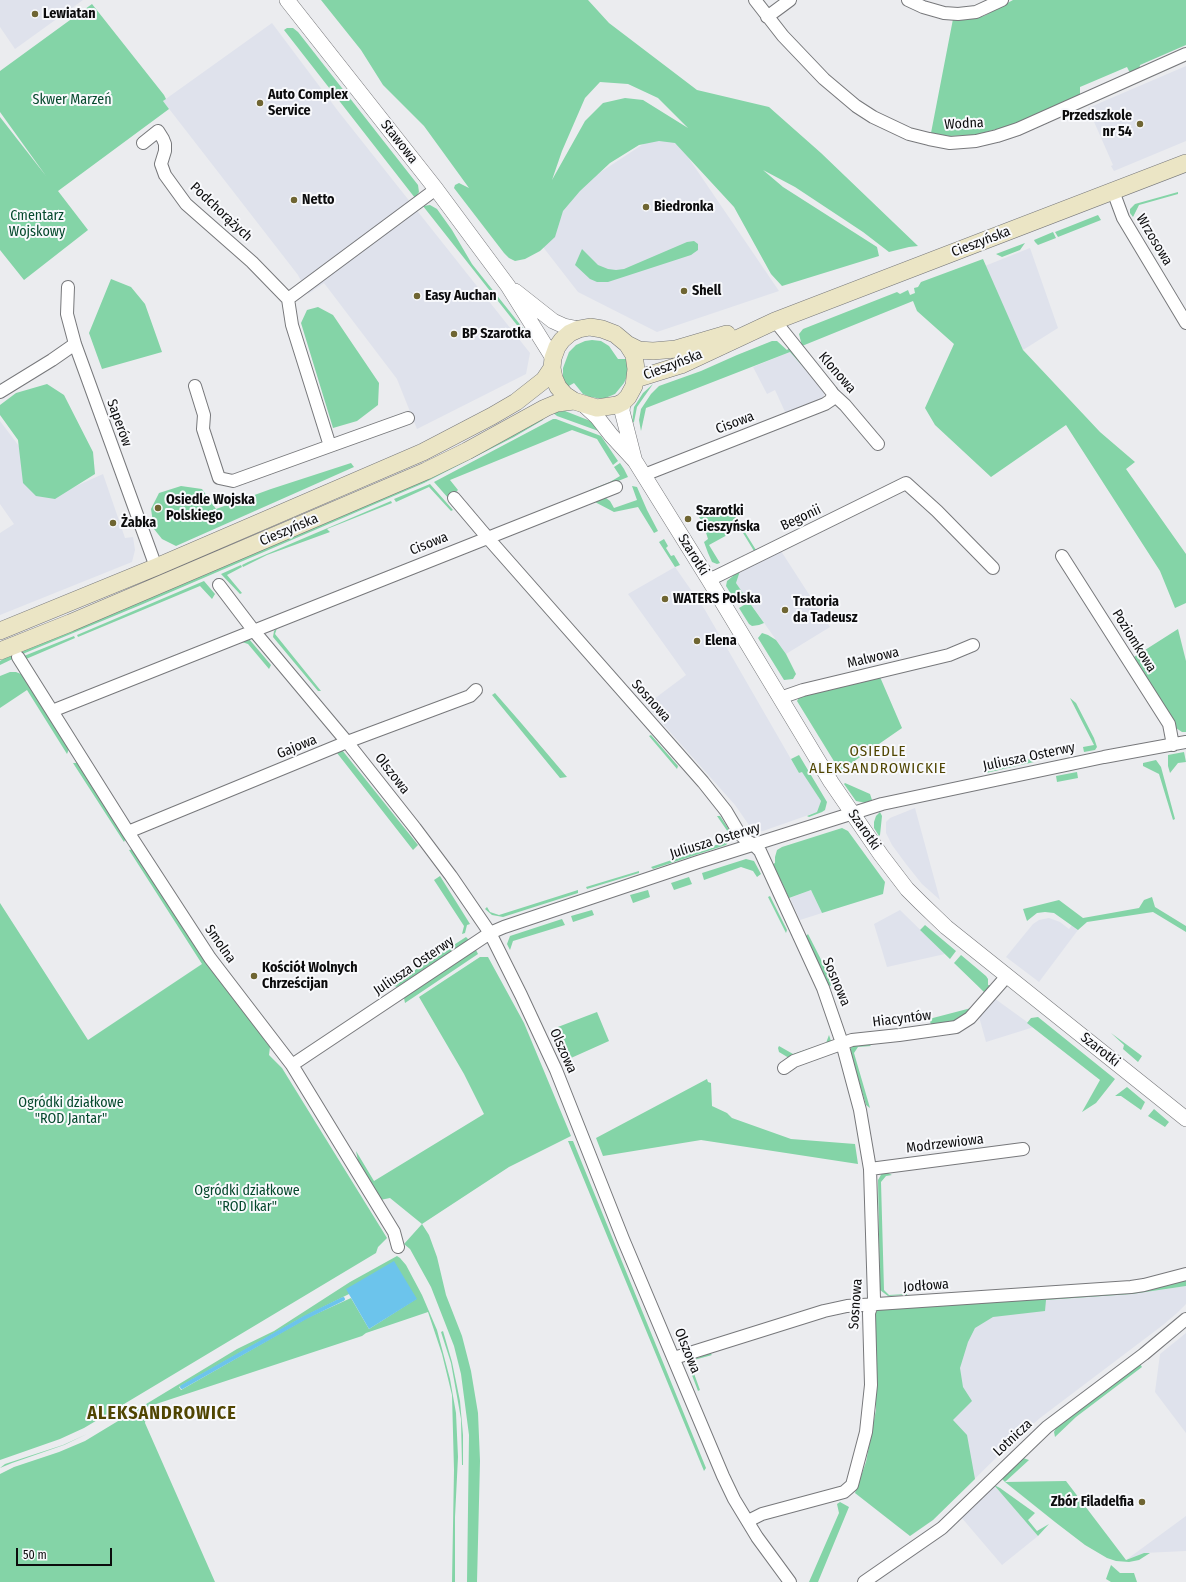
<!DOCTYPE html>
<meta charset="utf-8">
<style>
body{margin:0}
#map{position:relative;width:1186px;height:1582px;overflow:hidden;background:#ebecef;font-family:"Fira Sans Condensed",sans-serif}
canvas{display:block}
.scale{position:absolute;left:16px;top:1548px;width:96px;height:18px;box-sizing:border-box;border:2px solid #0c0c0d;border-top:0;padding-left:5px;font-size:12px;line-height:14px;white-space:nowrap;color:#0c0c0d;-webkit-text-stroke:3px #f8f9fc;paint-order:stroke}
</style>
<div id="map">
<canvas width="1186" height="1582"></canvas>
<div class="scale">50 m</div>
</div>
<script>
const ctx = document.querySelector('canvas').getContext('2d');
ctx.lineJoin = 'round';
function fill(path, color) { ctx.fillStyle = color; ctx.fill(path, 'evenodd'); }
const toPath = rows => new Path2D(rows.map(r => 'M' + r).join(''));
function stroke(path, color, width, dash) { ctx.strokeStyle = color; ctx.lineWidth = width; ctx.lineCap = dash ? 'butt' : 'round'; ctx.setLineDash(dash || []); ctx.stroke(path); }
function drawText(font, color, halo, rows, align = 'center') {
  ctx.font = font + ' "Fira Sans Condensed",sans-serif'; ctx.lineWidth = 4; ctx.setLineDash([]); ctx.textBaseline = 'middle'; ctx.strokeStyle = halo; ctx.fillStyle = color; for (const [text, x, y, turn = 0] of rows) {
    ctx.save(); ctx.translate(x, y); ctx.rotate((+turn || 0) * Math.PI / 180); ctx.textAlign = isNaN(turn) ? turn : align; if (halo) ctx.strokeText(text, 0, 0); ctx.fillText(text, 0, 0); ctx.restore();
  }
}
fill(toPath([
 [0,0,83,0,15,49,0,27],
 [272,23,338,111,530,353,526,374,417,429,397,379,324,283,308,294,298,275,163,101],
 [1186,66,1186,141,1114,171,1111,166,1113,165,1088,108],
 [675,138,779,291,657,332,578,292,543,247,567,194,648,141],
 [1030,248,1058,328,1023,350,985,266],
 [790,352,823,389,824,394,823,399,786,414,775,390,767,394,753,367],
 [0,421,56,495,103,474,125,538,133,537,135,550,132,562,0,615,0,533,14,524,0,504],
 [781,551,830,627,786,654,736,583,740,571],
 [675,567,705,610,799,773,802,771,821,801,817,812,763,831,754,830,751,828,735,805,646,705,686,675,628,594],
 [915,808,940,900,922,884,906,864,892,845,886,833,886,822,890,818],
 [811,890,822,913,800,920,790,898],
 [900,910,945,954,887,967,874,924],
 [1049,918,1060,922,1069,929,1072,925,1078,930,1039,982,1006,957,1033,924,1039,920],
 [994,998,1034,1027,986,1042,978,1013],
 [1186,1286,1186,1304,1177,1313,1163,1325,1040,1418,1003,1451,933,1520,910,1536,855,1493,866,1462,876,1410,877,1385,918,1310,1132,1294],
 [1186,1333,1186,1433,1155,1392,1160,1354],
 [994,1485,1038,1536,1002,1565,961,1517],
 [1186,1516,1186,1551,1144,1553,1126,1560]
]), '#dfe2ec');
fill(toPath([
 [321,0,588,0,609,23,697,90,769,107,821,153,918,246,909,247,889,252,863,232,795,187,763,170,783,187,877,247,879,256,782,286,771,274,734,207,675,143,659,141,639,145,610,163,580,191,563,211,555,237,540,251,525,259,515,261,509,258,504,253,454,188,455,185,459,183,469,188,424,126,383,85,361,50],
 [600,82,628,84,658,98,688,128,643,100,625,98,603,103,585,121,552,180,562,151,585,98],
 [1013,0,1186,0,1186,45,1140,65,1139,71,1131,75,1127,67,1080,87,1080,96,1019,123,975,135,949,136,931,133,953,19,970,19,984,16],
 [92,4,164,95,166,99,163,101,169,109,58,191,88,230,24,280,0,250,0,117,46,176,0,112,0,71],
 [287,28,293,28,298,32,418,185,419,192,415,198,284,30],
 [1178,192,1178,194,1139,205,1133,217,1130,213,1130,209,1135,204],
 [430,205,437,209,452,230,472,264,526,332,524,334,423,206],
 [1098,215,1101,220,1058,237,1055,232],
 [1053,232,1056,238,1038,245,1035,242,1034,240],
 [694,241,698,244,698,250,691,255,608,282,597,282,590,279,575,265,582,249,598,265,608,269,616,270,624,269,687,242],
 [1025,243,1020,250,1002,257,996,254],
 [983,259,1023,350,1100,432,1135,462,1126,469,1186,554,1186,603,1175,608,1160,571,1066,425,991,477,935,425,925,408,954,344,917,311,913,301,802,346,799,334,803,329,897,292,900,294,908,290,910,295,915,293,914,288,918,287,921,282],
 [111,279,131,287,145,304,162,352,102,369,89,333],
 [318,307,333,315,379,383,378,405,357,421,333,428,301,323,307,310],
 [592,340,601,341,609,346,618,359,628,359,627,376,624,383,615,394,603,399,590,397,583,394,574,383,567,387,563,377,563,368,569,352,576,345,585,341],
 [772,341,777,341,787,350,790,347,807,368,806,370,790,352,646,408,641,431,639,420,641,409,651,394,659,386,701,371,737,355],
 [47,384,64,395,93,452,95,474,55,499,36,496,23,483,18,440,0,415,0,405,16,393],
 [653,384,637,407,634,422,632,423,634,407,643,393],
 [565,411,593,422,604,433,557,416,552,412],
 [545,415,543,420,514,437,424,483,143,604,25,653,0,665,0,661,10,655],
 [553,419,556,419,601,436,618,461,613,465,597,439,572,430,450,480,458,490,449,499,434,482],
 [351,463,354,467,176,546,162,539,154,529,151,509,159,493,181,486,202,489,216,509,271,489],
 [620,463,624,469,628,477,591,492,590,490,610,482,620,476,614,467],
 [430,484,453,510,451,511,429,487,396,502,394,499],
 [632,486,637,487,647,510,658,531,654,533,638,507,614,512,593,501,603,497,606,498,610,501,614,508,637,500],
 [391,501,392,503,327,529,330,532,267,555,243,567,242,565,248,562],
 [728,505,756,550,754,551,740,528,709,545,720,563,717,564,712,562,708,553,704,542,708,539,703,523,699,517],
 [664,539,668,546,666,548,671,556,674,555,680,565,675,567,659,542],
 [241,565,242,567,227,575,242,593,240,594,221,574],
 [735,571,740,571,736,583,747,599,738,605,726,586,727,581,733,576],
 [204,581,215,594,212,599,200,586,78,637,77,635],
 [749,602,764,623,759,625,752,626,749,624,739,608],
 [277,628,275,634,321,691,318,691,273,637,274,631],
 [1178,629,1186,661,1186,732,1182,732,1176,728,1145,678,1145,676,1134,657],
 [762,633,768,635,776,640,786,654,796,674,793,679,784,680,758,638],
 [74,636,75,638,26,659,24,656],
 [249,639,271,665,269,669,248,644,242,642,61,714,74,734,72,734,60,715,61,713],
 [10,672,16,672,21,674,25,679,69,749,67,754,27,690,0,708,0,676],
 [880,677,902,728,840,771,797,701,800,696],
 [495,693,522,724,567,777,560,778,492,695],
 [1070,698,1076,703,1094,738,1097,747,1095,750,1084,752,1083,747,1094,745],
 [651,735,678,766,677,769,649,736],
 [342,750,418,845,413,850,337,753],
 [1184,752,1186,762,1178,763,1170,773,1168,766,1168,755],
 [799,755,827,802,825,810,822,812,809,817,807,816,817,812,821,801,802,772,799,773,791,759],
 [1034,758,1034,762,986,773,983,770],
 [1156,760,1161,767,1175,819,1173,820,1159,774,1143,766,1143,763],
 [73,763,77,763,126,838,124,842],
 [1077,772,1078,778,1057,782,1056,776],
 [845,783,870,794,872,800,866,803,856,801,844,784],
 [880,812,882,816,880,835,879,836,874,828,874,822,876,816],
 [717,816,720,816,730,831,730,840,726,845,653,869,651,867,725,842,728,832],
 [842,828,848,831,885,882,883,894,822,913,811,890,789,898,773,864,775,863,775,857,777,850,782,847],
 [134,849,214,970,270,1047,269,1055,282,1068,387,1238,378,1247,376,1253,84,1428,60,1439,0,1460,0,903,88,1040,202,964,129,850],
 [746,859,754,861,761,874,757,877,753,871,741,867,704,880,702,873],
 [639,871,639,873,587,889,586,887],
 [440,876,470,924,467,925,465,933,462,934,464,926,434,880],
 [689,877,692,884,674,890,671,883],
 [578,890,578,893,503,917,492,915,485,909,487,907,490,912,499,915],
 [648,890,650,897,633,903,630,895],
 [770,896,787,930,786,933,768,897],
 [1152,897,1155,907,1186,926,1186,932,1153,912,1087,922,1078,930,1054,913,1045,912,1037,913,1027,921,1023,909,1059,900,1083,918,1139,908,1144,900],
 [592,910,594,915,573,922,571,916],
 [562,919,565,925,513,941,510,950,507,944,510,936],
 [925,925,956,951,950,959,920,930],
 [808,934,834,985,828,986,806,936],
 [466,937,469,940,397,987,392,985],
 [476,950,478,954,405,1003,404,998,409,994],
 [961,955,986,976,988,979,988,985,992,986,990,989,971,1012,960,1020,938,1028,899,1032,898,1031,932,1027,929,1019,975,1007,984,992,954,963],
 [480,957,488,957,524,1023,571,1136,509,1167,422,1224,429,1235,437,1257,446,1295,462,1336,471,1371,478,1413,480,1461,477,1582,467,1582,469,1435,461,1374,454,1346,431,1287,410,1249,404,1244,422,1224,390,1198,380,1200,358,1161,356,1151,374,1181,484,1114,464,1074,419,997],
 [597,1012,609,1041,571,1058,561,1059,550,1030],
 [1038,1017,1115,1079,1096,1103,1082,1112,1100,1080,1027,1023,1031,1018],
 [1111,1033,1142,1056,1138,1062,1123,1049,1124,1045],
 [829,1035,831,1041,789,1058,779,1052,778,1048,779,1046,793,1054,826,1043],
 [868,1043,871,1046,858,1047,854,1053,870,1108,866,1105,850,1051,852,1045],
 [707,1079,708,1082,711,1083,712,1106,727,1113,732,1118,791,1139,855,1144,858,1164,701,1140,603,1156,596,1138],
 [1127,1087,1145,1102,1141,1110,1121,1096,1115,1096],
 [1154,1109,1169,1122,1165,1127,1148,1116],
 [568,1141,573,1141,597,1200,706,1468,704,1471],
 [886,1172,892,1175,886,1176,881,1182,884,1290,889,1295,907,1294,907,1295,888,1296,880,1290,878,1180,882,1173],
 [397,1256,400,1258,406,1265,422,1295,437,1330,450,1379,456,1413,458,1457,455,1517,455,1582,452,1582,454,1470,452,1395,442,1354,428,1312,366,1333,362,1336,147,1407,145,1423,215,1582,0,1582,0,1474,14,1467,59,1452,85,1441,237,1349,274,1331,350,1282],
 [349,1294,416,1299,369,1329,351,1298,307,1318,181,1390,179,1387,303,1317],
 [1186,1278,1186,1286,1132,1294,1046,1300,1045,1311,993,1317,975,1328,968,1342,960,1368,963,1387,972,1401,953,1420,967,1435,975,1479,933,1520,910,1536,855,1493,866,1462,876,1410,874,1313,875,1310],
 [443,1331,452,1362,460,1401,463,1435,463,1465,462,1465,461,1419,458,1402,451,1363,441,1332],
 [250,1336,87,1434,64,1445,12,1463,0,1468,5,1464,63,1445,87,1434],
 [710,1353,712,1355,694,1360,692,1368,700,1390,698,1391,687,1362],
 [1140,1364,1142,1367,1076,1417,1055,1437,1054,1432,1057,1426],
 [1023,1458,1029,1460,1005,1482,1066,1481,1126,1560,1144,1553,1150,1553,1139,1560,1129,1562,1116,1561,1107,1558,1085,1545,1055,1522,1005,1482,1001,1478],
 [994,1485,1000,1488,1035,1513,1028,1520,1037,1531,1049,1524,1038,1536],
 [840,1502,849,1507,818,1582,809,1582,839,1513,837,1504],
 [1111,1565,1120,1573,1134,1573,1137,1582,1111,1582,1106,1579]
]), '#84d4a7');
fill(toPath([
 [394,1261,417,1299,369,1329,346,1289]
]), '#6cc4ec');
stroke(toPath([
 [182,1387,306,1317,343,1299]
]), '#6cc4ec', 4);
const minor = toPath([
 [755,0,783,36,824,79,856,106,873,117,909,134,929,139,950,143,976,141,997,136,1018,129,1186,54],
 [908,0,923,7,944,13,958,14,976,12,1002,0],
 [767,17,790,0],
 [143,143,158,131,163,139,165,144,165,151,161,164,165,175,186,204,252,262,288,299,292,325,330,446,233,481,219,478,203,429,204,415,195,386],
 [1113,191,1123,218,1186,323],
 [68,287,67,314,75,344,156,567],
 [288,299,436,189],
 [775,321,831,391,833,394,845,405,878,444],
 [0,392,52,360,75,344],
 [330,446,408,418],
 [644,475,825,404,831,400,833,394],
 [454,498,487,537,703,782,726,811,739,833,746,840,754,845,760,851,823,988,842,1043,860,1110,870,1169,874,1299,869,1313,871,1385,866,1432,852,1485,844,1492,762,1514,748,1521],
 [1062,556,1169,724,1173,745],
 [709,580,906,483,937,511,993,568],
 [219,585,254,631,347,742,415,828,451,876,490,933,521,995,556,1070,623,1239,723,1476,734,1499,757,1537,790,1582],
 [18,657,128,832,210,958,292,1065,394,1232,398,1247],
 [780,698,803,690,949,655,973,645],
 [52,711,616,487],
 [128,832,347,742,462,699,470,696,476,690],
 [292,1065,490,933,504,927,698,862,882,804,1104,757,1186,742],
 [784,1068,794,1061,852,1040,899,1035,956,1027,970,1018,1007,976],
 [870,1169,1023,1149],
 [674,1358,824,1311,847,1306,1131,1287,1144,1285,1186,1274],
 [864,1582,942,1528,1047,1427,1144,1354,1186,1319]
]);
const tertiary = toPath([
 [287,0,436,189,508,286,553,358],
 [515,291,553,321,564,326,579,329],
 [623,402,622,411,634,458],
 [584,405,597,417,611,435,635,461,709,580,831,782,881,855,907,889,921,903,946,927,1186,1119]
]);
const secondary = toPath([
 [590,327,602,329,615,334,627,344,634,355,636,369,634,386,628,397,623,402,617,405,597,408,574,401,565,395,558,387,554,378,552,368,553,358,557,347,562,340,570,333,579,329,590,327],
 [627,344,639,350,653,351,676,349,727,334],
 [636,379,681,365,775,321,1186,163],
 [0,631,156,567,423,452,492,416,516,402,544,380,552,368],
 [0,651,70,623,426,471,467,451,545,408,557,403,574,401]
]);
stroke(minor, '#77787b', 14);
stroke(tertiary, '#77787b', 16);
stroke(secondary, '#77787b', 18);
stroke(minor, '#fff', 12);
stroke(tertiary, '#fff', 15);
stroke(secondary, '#ebe5c5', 17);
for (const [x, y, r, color] of [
 [35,14,4,"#6f6532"],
 [260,103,4,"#6f6532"],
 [1140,124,4,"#6f6532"],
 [294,200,4,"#6f6532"],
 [646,207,4,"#6f6532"],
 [684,291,4,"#6f6532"],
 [417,296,4,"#6f6532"],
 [454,334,4,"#6f6532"],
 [158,508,4,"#6f6532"],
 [688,519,4,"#6f6532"],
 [113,523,4,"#6f6532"],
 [665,599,4,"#6f6532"],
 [785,610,4,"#6f6532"],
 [697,641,4,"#6f6532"],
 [254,976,4,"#6f6532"],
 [1142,1502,4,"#6f6532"]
]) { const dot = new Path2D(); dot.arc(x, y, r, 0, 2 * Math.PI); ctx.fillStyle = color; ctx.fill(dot); stroke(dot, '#f8f9fc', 1.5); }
drawText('bold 14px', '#0c0c0d', '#f8f9fc', [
 ["Lewiatan",43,14],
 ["Auto Complex",268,95],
 ["Service",268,111],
 ["Przedszkole",1132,116,"right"],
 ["nr 54",1132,132,"right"],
 ["Netto",302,200],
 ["Biedronka",654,207],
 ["Shell",692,291],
 ["Easy Auchan",425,296],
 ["BP Szarotka",462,334],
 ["Osiedle Wojska",166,500],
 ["Polskiego",166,516],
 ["Szarotki",696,511],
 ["Cieszyńska",696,527],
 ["Żabka",121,523],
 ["WATERS Polska",673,599],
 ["Tratoria",793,602],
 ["da Tadeusz",793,618],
 ["Elena",705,641],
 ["Kościół Wolnych",262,968],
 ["Chrześcijan",262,984],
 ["Zbór Filadelfia",1134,1502,"right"]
], 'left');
drawText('14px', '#04482c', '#f8f9fc', [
 ["Skwer Marzeń",72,100],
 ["Cmentarz",37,216],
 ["Wojskowy",37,232],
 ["Ogródki działkowe",71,1103],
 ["\"ROD Jantar\"",71,1119],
 ["Ogródki działkowe",247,1191],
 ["\"ROD Ikar\"",247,1207]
]);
drawText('14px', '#0c0c0d', '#f8f9fc', [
 ["Wodna",964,124,-3],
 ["Stawowa",399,142,52],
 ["Podchorążych",221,212,43],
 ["Wrzosowa",1154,240,59],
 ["Cieszyńska",981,242,-21],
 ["Cieszyńska",673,365,-21],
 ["Klonowa",837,373,49],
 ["Saperów",119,423,70],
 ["Cisowa",735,423,-21],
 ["Begonii",801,518,-25],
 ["Cieszyńska",289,530,-23],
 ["Cisowa",429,544,-22],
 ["Szarotki",693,555,58],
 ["Poziomkowa",1134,641,58],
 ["Malwowa",873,658,-13],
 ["Sosnowa",651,701,48],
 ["Gajowa",297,747,-22],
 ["Juliusza Osterwy",1029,757,-12],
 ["Olszowa",392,774,52],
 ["Szarotki",864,830,55],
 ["Juliusza Osterwy",715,841,-17],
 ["Smolna",220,944,55],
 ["Juliusza Osterwy",414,966,-34],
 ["Sosnowa",836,982,67],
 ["Hiacyntów",902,1019,-7],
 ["Szarotki",1100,1050,38],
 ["Olszowa",563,1051,66],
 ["Modrzewiowa",945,1144,-7],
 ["Jodłowa",926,1286,-4],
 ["Sosnowa",856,1304,-86],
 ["Olszowa",687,1351,68],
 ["Lotnicza",1013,1438,-43]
]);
ctx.letterSpacing = '1px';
drawText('15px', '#504501', '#f8f9fc', [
 ["OSIEDLE",878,752],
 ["ALEKSANDROWICKIE",878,769]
]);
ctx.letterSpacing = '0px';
ctx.letterSpacing = '1px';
drawText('bold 18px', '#504501', '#f8f9fc', [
 ["ALEKSANDROWICE",162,1414]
]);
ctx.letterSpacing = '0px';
</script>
